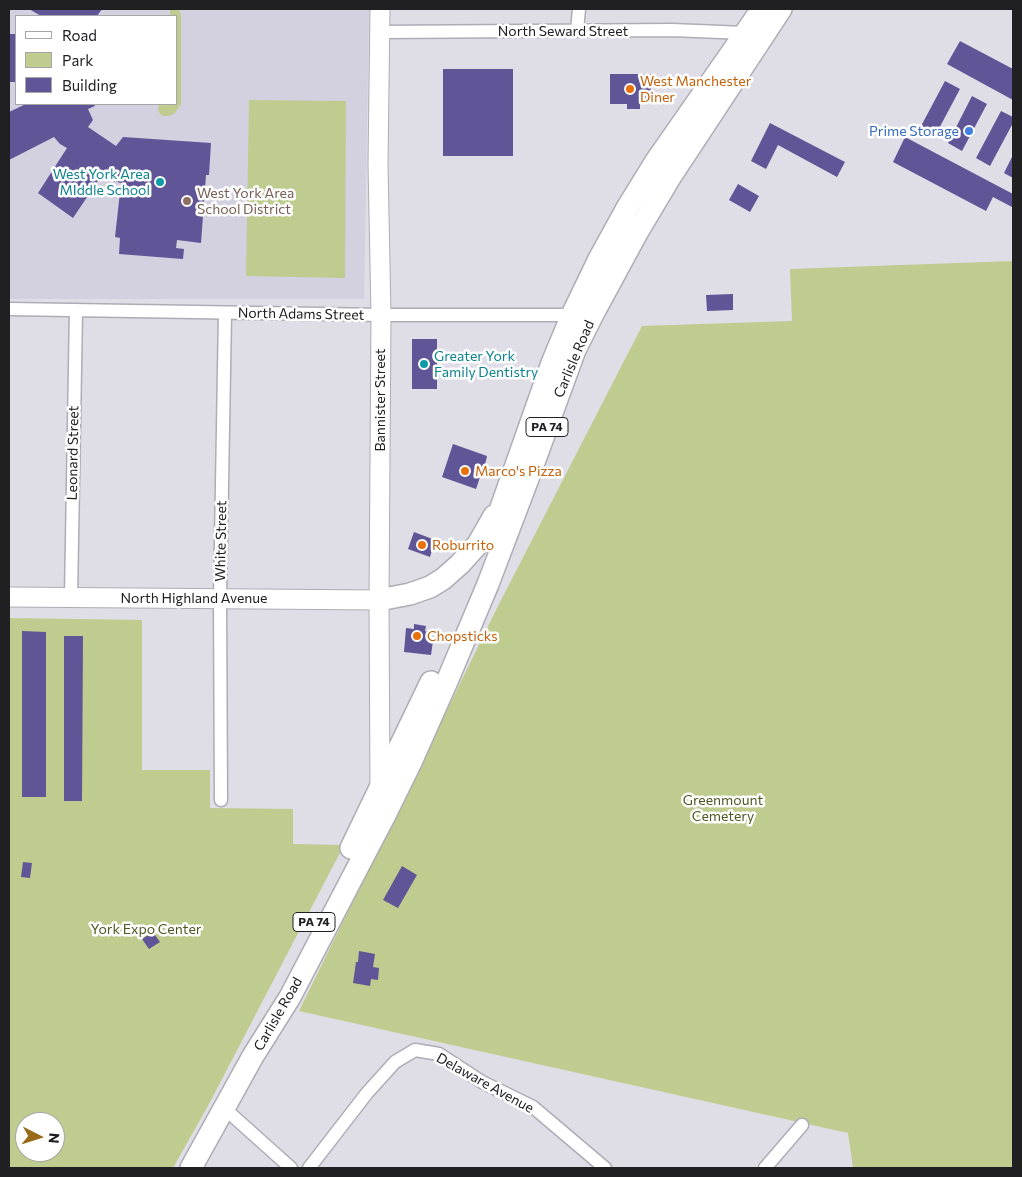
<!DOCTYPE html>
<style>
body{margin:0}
#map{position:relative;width:1022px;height:1177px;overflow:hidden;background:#dfdde6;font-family:Commissioner,sans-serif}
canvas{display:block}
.frame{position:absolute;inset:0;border:10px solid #202023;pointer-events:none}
.legend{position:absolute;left:15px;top:15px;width:162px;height:90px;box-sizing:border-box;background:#fff;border:1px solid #a6a6a7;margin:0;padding:6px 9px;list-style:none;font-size:15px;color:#202023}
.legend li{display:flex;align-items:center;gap:10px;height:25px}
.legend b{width:25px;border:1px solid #a6a6a7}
.north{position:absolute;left:15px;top:1112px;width:50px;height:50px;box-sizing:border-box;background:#fff;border:1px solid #a6a6a7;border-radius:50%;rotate:95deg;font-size:14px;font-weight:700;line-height:20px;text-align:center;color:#202023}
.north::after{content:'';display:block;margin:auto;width:18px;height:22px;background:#976918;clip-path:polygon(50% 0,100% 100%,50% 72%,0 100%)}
</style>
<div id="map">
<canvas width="1022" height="1177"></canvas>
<div class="frame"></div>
<ul class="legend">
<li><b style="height:6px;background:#fff"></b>Road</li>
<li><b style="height:14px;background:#bfcc8f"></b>Park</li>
<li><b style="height:14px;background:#605596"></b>Building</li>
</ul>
<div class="north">N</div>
</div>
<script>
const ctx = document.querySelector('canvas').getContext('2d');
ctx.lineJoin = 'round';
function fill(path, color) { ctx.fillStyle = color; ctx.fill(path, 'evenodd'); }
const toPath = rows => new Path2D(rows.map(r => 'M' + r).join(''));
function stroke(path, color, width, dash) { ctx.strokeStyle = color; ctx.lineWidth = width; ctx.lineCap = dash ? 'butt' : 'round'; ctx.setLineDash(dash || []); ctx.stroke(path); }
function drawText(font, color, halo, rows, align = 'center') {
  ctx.font = font + ' Commissioner,sans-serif'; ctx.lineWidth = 5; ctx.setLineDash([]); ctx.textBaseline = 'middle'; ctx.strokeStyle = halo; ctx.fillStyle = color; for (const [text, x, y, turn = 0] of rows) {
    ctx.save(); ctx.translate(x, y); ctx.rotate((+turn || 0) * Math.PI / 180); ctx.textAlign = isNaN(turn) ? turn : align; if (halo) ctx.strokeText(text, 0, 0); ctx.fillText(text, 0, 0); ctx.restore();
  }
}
fill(toPath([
 [9,9,369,9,364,299,9,299],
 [16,16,176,16,176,104,16,104]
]), '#d3d0df');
fill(toPath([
 [170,9,178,9,181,14,181,104,174,114,168,116,163,116,160,114,158,110,159,104,176,104,176,16,170,16],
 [249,100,346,101,345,278,246,276],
 [1013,261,1013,1168,853,1168,848,1133,299,1011,497,608,642,326,792,321,790,269],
 [9,618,142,620,142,770,210,770,210,808,293,809,293,844,344,845,209,1104,173,1168,9,1168],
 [25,1122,55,1122,55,1152,25,1152]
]), '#bfcc8f');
fill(toPath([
 [29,9,102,9,97,16,41,16],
 [9,34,16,34,16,82,9,82],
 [960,41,1013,69,1013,100,947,64],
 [443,69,513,69,513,156,443,156],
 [610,74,651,74,651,103,640,103,640,109,627,109,627,104,610,104],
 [945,81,960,89,935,136,920,128],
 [972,96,987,104,962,151,948,143],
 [26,104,94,104,95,106,88,109,93,120,88,127,116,146,123,137,211,143,209,175,206,175,201,243,177,240,176,248,184,249,183,259,119,254,120,238,115,237,121,183,109,180,102,175,73,218,38,193,67,148,60,144,54,137,9,160,9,112],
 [1001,111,1013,117,1013,123,990,166,976,158],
 [770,123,845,162,837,177,778,145,766,169,751,161],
 [905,137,1013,194,1013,204,1012,207,993,197,986,211,893,162],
 [1013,155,1013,178,1004,173],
 [738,184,759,196,750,212,729,200],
 [733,294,733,310,707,311,706,295],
 [412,339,437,339,437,389,412,389],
 [453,444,487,456,485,465,488,466,484,478,480,477,476,489,442,477],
 [414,532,435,540,430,557,408,549],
 [414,624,426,626,425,631,428,632,428,640,433,641,431,655,404,652,406,628,414,629],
 [22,631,46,632,46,797,22,797],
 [64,636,83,636,82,801,64,801],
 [23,862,32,863,30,878,21,877],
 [402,866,417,875,398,908,383,900],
 [153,932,160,942,149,949,142,939],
 [359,951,375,954,373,967,379,968,378,980,371,979,370,986,353,983,356,962,358,962]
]), '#605596');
const street = toPath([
 [577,31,579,9],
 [380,32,672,30,745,33],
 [9,309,381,315,578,315],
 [71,597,76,310],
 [221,800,220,598,225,313],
 [224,1108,291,1168],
 [309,1168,367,1093,395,1062,415,1050,439,1054,482,1082,533,1107,605,1168],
 [765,1168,802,1125]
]);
const secondary = toPath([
 [9,597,379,600],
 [380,790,379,600,381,315,378,164,380,9]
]);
const primary = toPath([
 [492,533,552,363,572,315,599,259,627,208,656,161,762,9],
 [379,600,410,594,430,587,443,579,460,564,478,544,494,516],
 [351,848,431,682],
 [191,1168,253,1056,290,997,384,817,412,760,448,679,488,584,529,476,575,350,593,314,638,231,669,179,781,9]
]);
stroke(street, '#aeacb5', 15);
stroke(secondary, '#aeacb5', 21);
stroke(primary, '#aeacb5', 24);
stroke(street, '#fff', 12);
stroke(secondary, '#fff', 19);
stroke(primary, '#fff', 21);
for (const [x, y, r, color] of [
 [630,89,5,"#e8710a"],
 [969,131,5,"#3f7fe0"],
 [160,182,5,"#0f9aa8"],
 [187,201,5,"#8d6e63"],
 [424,364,5,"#0f9aa8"],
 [465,471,5,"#e8710a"],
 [422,545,5,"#e8710a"],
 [417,636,5,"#e8710a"]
]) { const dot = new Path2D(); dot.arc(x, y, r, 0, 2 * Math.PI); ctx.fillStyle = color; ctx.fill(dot); stroke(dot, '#fff', 2); }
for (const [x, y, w] of [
 [547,427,42],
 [314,922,42]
]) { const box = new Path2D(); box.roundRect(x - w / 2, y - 9.5, w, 19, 4); ctx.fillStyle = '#fff'; ctx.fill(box); stroke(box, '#202023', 1); }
drawText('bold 12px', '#202023', null, [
 ["PA 74",547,427],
 ["PA 74",314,922]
]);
drawText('14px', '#202023', '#fff', [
 ["North Seward Street",563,31],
 ["North Adams Street",301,314,1],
 ["Carlisle Road",574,359,-67],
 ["Bannister Street",380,400,-90],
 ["Leonard Street",73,453,-89],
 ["White Street",221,541,-89],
 ["North Highland Avenue",194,598],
 ["Carlisle Road",278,1014,-60],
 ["Delaware Avenue",485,1083,29]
]);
drawText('14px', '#c56008', '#fff', [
 ["West Manchester",640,81],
 ["Diner",640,97],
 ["Marco's Pizza",475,471],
 ["Roburrito",432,545],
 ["Chopsticks",427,636]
], 'left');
drawText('14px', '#366cbe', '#fff', [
 ["Prime Storage",959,131]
], 'right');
drawText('14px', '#0d838f', '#fff', [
 ["West York Area",150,174],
 ["MIddle School",150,190],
 ["Greater York",434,356,"left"],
 ["Family Dentistry",434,372,"left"]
], 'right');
drawText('14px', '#785e54', '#fff', [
 ["West York Area",197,193],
 ["School District",197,209]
], 'left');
drawText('14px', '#4e5820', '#fff', [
 ["Greenmount",723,800],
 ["Cemetery",723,816],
 ["York Expo Center",146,929]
]);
</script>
